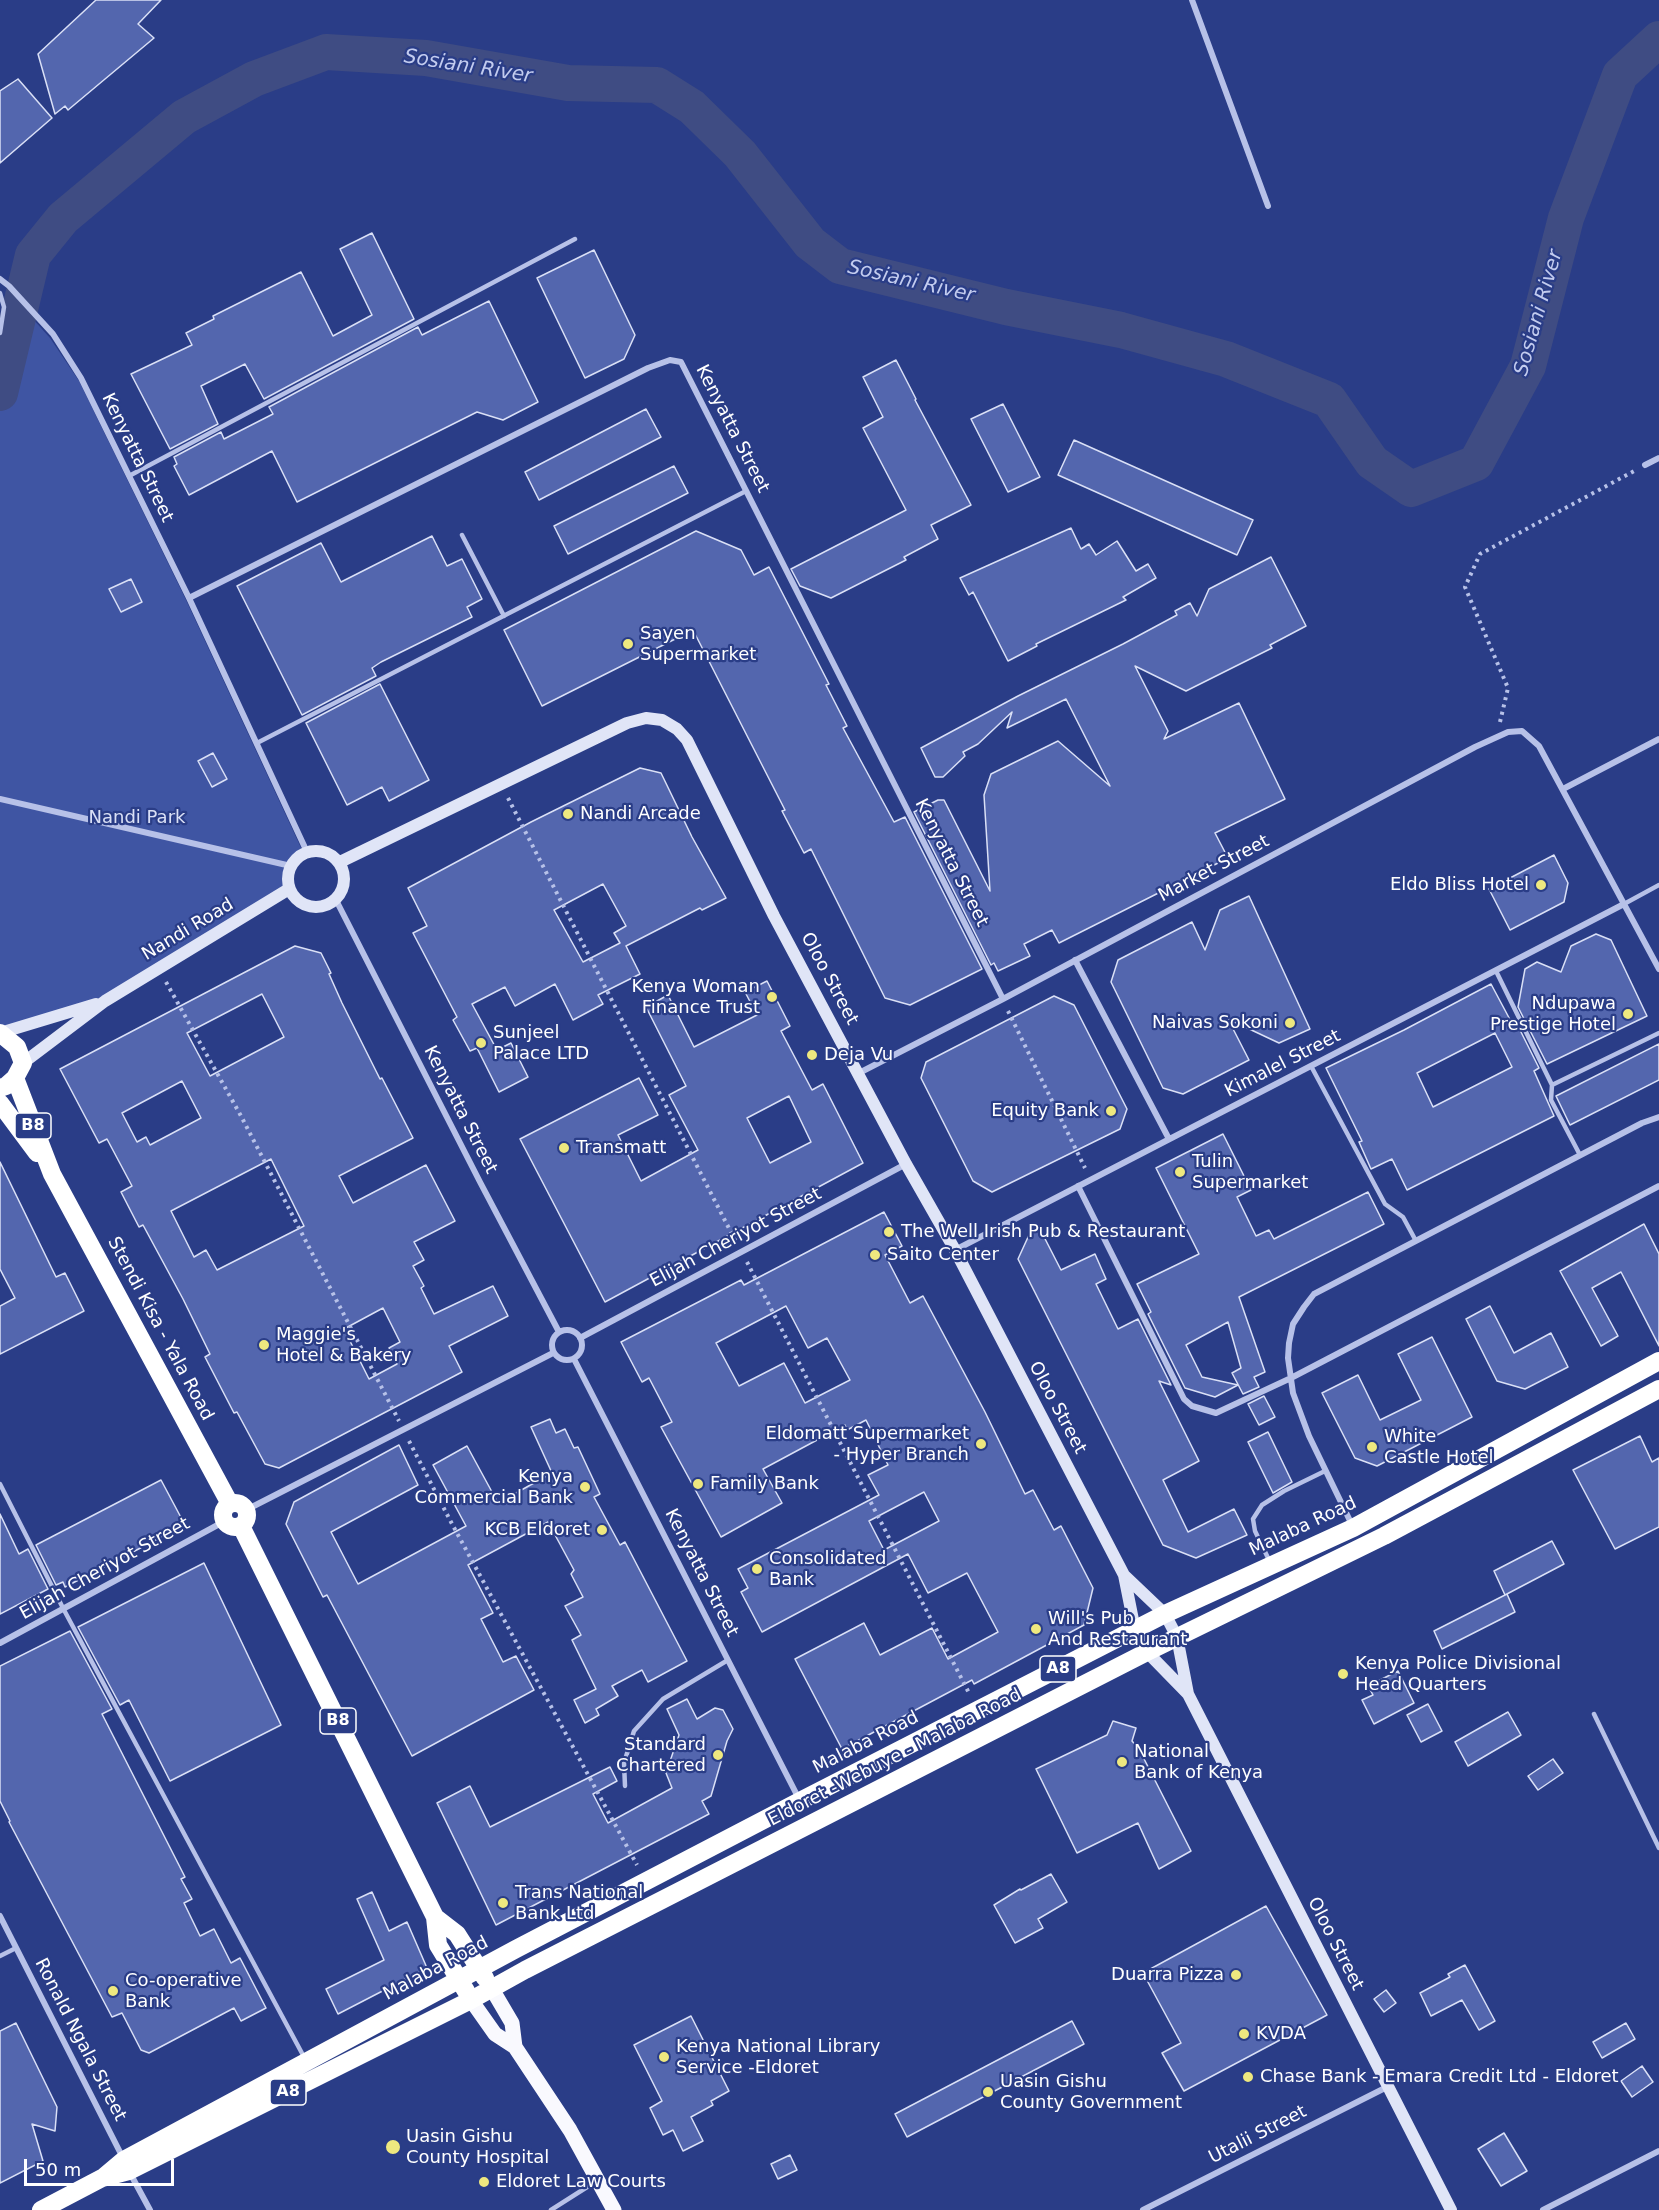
<!DOCTYPE html>
<style>
body{margin:0}
#map{position:relative;width:1659px;height:2210px;overflow:hidden;background:#2a3d87;font-family:"DejaVu Sans",sans-serif}
canvas{display:block}
.scale{position:absolute;left:24px;top:2159px;width:150px;height:27px;box-sizing:border-box;border:3px solid #fff;border-top:0;padding-left:8px;font-size:18px;line-height:21px;white-space:nowrap;color:#fff;-webkit-text-stroke:4px #2a3d87;paint-order:stroke}
</style>
<div id="map">
<canvas width="1659" height="2210"></canvas>
<div class="scale">50 m</div>
</div>
<script>
const ctx = document.querySelector('canvas').getContext('2d');
ctx.lineJoin = 'round';
function fill(path, color) { ctx.fillStyle = color; ctx.fill(path, 'evenodd'); }
const toPath = rows => new Path2D(rows.map(r => 'M' + r).join(''));
function stroke(path, color, width, dash) { ctx.strokeStyle = color; ctx.lineWidth = width; ctx.lineCap = dash ? 'butt' : 'round'; ctx.setLineDash(dash || []); ctx.stroke(path); }
function drawText(font, color, halo, rows, align = 'center') {
  ctx.font = font + ' "DejaVu Sans",sans-serif'; ctx.lineWidth = 4.5; ctx.setLineDash([]); ctx.textBaseline = 'middle'; ctx.strokeStyle = halo; ctx.fillStyle = color; for (const [text, x, y, turn = 0] of rows) {
    ctx.save(); ctx.translate(x, y); ctx.rotate((+turn || 0) * Math.PI / 180); ctx.textAlign = isNaN(turn) ? turn : align; if (halo) ctx.strokeText(text, 0, 0); ctx.fillText(text, 0, 0); ctx.restore();
  }
}
fill(toPath([
 [6,289,50,338,79,381,186,600,302,850,292,858,285,869,285,890,102,998,0,1029,0,339,3,336]
]), '#3f55a3');
stroke(toPath([
 [0,393,33,255,63,218,184,117,254,79,326,52,426,58,568,83,657,85,692,107,740,154,810,243,840,266,1006,307,1121,330,1226,359,1329,400,1372,462,1411,489,1476,463,1528,366,1566,218,1620,75,1659,39]
]), '#3f4c83', 36);
const building = toPath([
 [96,0,161,0,138,24,154,38,68,110,65,106,55,114,38,54,96,0],
 [18,79,52,118,0,163,0,91,18,79],
 [372,233,414,319,264,399,245,364,201,386,218,424,170,449,131,374,192,345,186,333,214,319,213,316,301,272,333,336,372,315,340,249,372,233],
 [594,250,635,335,624,359,585,378,537,278,594,250],
 [489,301,538,402,503,420,477,412,297,502,272,451,189,495,174,466,177,464,174,457,221,432,224,439,273,414,269,407,418,327,422,335,489,301],
 [896,360,916,399,915,400,971,505,931,525,938,539,904,557,906,560,831,598,800,586,791,569,906,510,863,428,883,417,863,377,896,360],
 [1003,404,1040,477,1008,492,971,419,1003,404],
 [646,409,661,437,539,500,525,472,646,409],
 [1074,440,1253,520,1237,555,1058,475,1074,440],
 [674,466,688,493,568,554,554,526,674,466],
 [1071,528,1081,549,1089,544,1096,555,1117,541,1136,571,1148,564,1156,578,1123,597,1126,600,1036,644,1037,646,1008,661,973,592,969,595,960,578,1071,528],
 [696,531,741,550,754,575,769,567,829,684,826,685,847,726,843,728,894,822,905,817,982,969,910,1005,885,998,811,849,804,853,782,811,785,810,693,630,542,706,504,630,696,531],
 [432,536,447,566,462,559,482,599,467,607,472,617,381,662,372,668,376,676,302,715,237,586,321,543,341,582,432,536],
 [1271,557,1306,626,1270,645,1272,648,1186,691,1135,666,1168,731,1164,739,1239,703,1285,799,1215,833,1228,858,1059,943,1052,930,1024,944,1030,956,998,971,994,963,991,965,914,812,938,800,944,800,990,891,984,795,991,774,1058,741,1110,786,1066,699,1007,728,1012,712,978,744,963,752,965,756,943,777,935,777,921,748,1018,696,1123,644,1177,615,1175,611,1190,603,1197,616,1209,589,1271,557],
 [131,579,142,602,121,612,109,589,131,579],
 [380,684,429,780,389,801,382,787,347,805,306,723,380,684],
 [213,753,227,779,212,787,198,761,213,753],
 [640,768,661,773,692,837,726,898,702,910,700,908,626,946,640,974,598,995,603,1004,573,1020,555,984,515,1006,505,987,472,1004,497,1050,511,1043,528,1077,499,1092,477,1048,470,1051,453,1020,457,1017,413,933,427,926,408,888,531,822,640,768],
 [603,884,626,926,614,933,620,943,583,962,554,910,603,884],
 [1554,855,1568,883,1564,902,1510,930,1489,889,1554,855],
 [1249,896,1310,1029,1279,1043,1228,1019,1249,1060,1183,1094,1163,1088,1111,982,1118,960,1192,922,1205,950,1220,910,1249,896],
 [1596,934,1611,940,1647,1016,1547,1064,1518,1007,1525,969,1537,962,1561,972,1571,946,1596,934],
 [295,946,321,953,331,973,329,974,342,1003,380,1079,382,1078,413,1138,339,1176,353,1203,426,1165,455,1221,414,1242,424,1260,413,1266,424,1286,421,1288,434,1314,493,1286,508,1316,449,1346,462,1372,279,1468,265,1464,237,1412,234,1413,205,1357,210,1354,183,1299,143,1225,139,1227,121,1192,132,1186,107,1139,99,1143,60,1069,295,946],
 [262,994,284,1037,210,1076,187,1033,262,994],
 [182,1081,201,1118,150,1145,146,1137,137,1142,122,1113,182,1081],
 [271,1159,304,1226,217,1270,206,1250,194,1257,171,1211,271,1159],
 [383,1308,400,1342,389,1348,397,1364,369,1379,344,1329,383,1308],
 [767,981,790,1026,781,1031,812,1090,823,1084,863,1163,605,1302,520,1139,639,1078,658,1115,618,1135,641,1181,698,1150,669,1095,686,1086,646,1007,668,995,694,1047,757,1015,745,992,767,981],
 [789,1096,811,1142,770,1163,747,1118,789,1096],
 [1491,984,1515,1029,1516,1022,1539,1068,1534,1071,1554,1116,1407,1190,1392,1159,1371,1169,1359,1142,1362,1141,1326,1068,1404,1030,1491,984],
 [1495,1033,1512,1067,1433,1107,1417,1073,1495,1033],
 [1054,996,1074,1005,1127,1109,1120,1129,992,1192,973,1181,921,1078,926,1062,1054,996],
 [1659,1044,1659,1080,1570,1125,1556,1096,1659,1044],
 [1223,1134,1251,1190,1237,1197,1256,1236,1269,1230,1274,1239,1368,1192,1384,1224,1239,1297,1265,1372,1254,1377,1259,1387,1243,1394,1232,1373,1241,1368,1228,1322,1186,1345,1202,1377,1238,1385,1215,1397,1185,1388,1148,1314,1151,1312,1137,1284,1199,1254,1156,1168,1223,1134],
 [0,1162,56,1277,65,1273,84,1311,0,1354,0,1306,15,1298,0,1269,0,1162],
 [884,1212,902,1246,885,1255,910,1303,923,1296,985,1412,1025,1494,1033,1490,1054,1530,1061,1526,1093,1588,1084,1625,974,1684,972,1680,842,1749,795,1659,864,1623,880,1655,932,1628,948,1659,998,1632,967,1573,928,1593,908,1554,762,1632,741,1592,748,1588,738,1569,879,1495,868,1475,888,1465,866,1420,847,1430,845,1425,763,1469,782,1503,721,1537,661,1427,672,1422,649,1378,642,1382,621,1342,741,1280,744,1285,884,1212],
 [786,1306,808,1348,827,1338,850,1380,805,1403,784,1363,739,1386,716,1343,786,1306],
 [924,1492,939,1521,884,1550,869,1521,924,1492],
 [1644,1224,1659,1254,1659,1346,1621,1272,1592,1288,1618,1336,1601,1346,1560,1271,1644,1224],
 [1040,1229,1061,1270,1095,1254,1106,1279,1096,1284,1118,1329,1138,1319,1171,1385,1159,1381,1199,1461,1163,1480,1188,1532,1234,1509,1247,1535,1196,1558,1163,1545,1018,1259,1029,1235,1040,1229],
 [1490,1306,1514,1353,1551,1333,1568,1367,1525,1389,1497,1381,1466,1319,1490,1306],
 [1432,1337,1472,1417,1377,1466,1355,1458,1322,1393,1358,1375,1380,1420,1421,1400,1398,1354,1432,1337],
 [1264,1396,1275,1417,1259,1425,1248,1404,1264,1396],
 [550,1419,556,1433,565,1429,574,1448,578,1447,600,1494,594,1497,620,1545,625,1542,687,1661,648,1682,642,1670,612,1686,618,1696,596,1709,599,1715,585,1723,574,1700,596,1689,572,1640,581,1635,565,1606,583,1597,571,1574,574,1570,548,1522,468,1565,493,1613,481,1619,503,1662,516,1656,534,1690,412,1756,327,1595,323,1597,286,1524,294,1502,399,1445,418,1485,331,1532,358,1584,466,1526,433,1465,467,1446,498,1503,552,1473,531,1427,550,1419],
 [1268,1432,1292,1482,1273,1493,1248,1442,1268,1432],
 [1640,1436,1652,1462,1659,1458,1659,1527,1615,1549,1573,1470,1640,1436],
 [161,1480,185,1525,65,1587,63,1582,56,1585,36,1545,161,1480],
 [0,1514,19,1554,28,1549,48,1589,0,1614,0,1514],
 [1552,1541,1564,1564,1505,1595,1494,1571,1552,1541],
 [204,1563,281,1725,170,1781,129,1700,120,1705,78,1627,204,1563],
 [1507,1594,1515,1612,1442,1649,1434,1631,1507,1594],
 [70,1631,112,1709,102,1714,185,1877,181,1879,192,1899,184,1903,200,1936,214,1929,231,1963,240,1958,266,2008,241,2021,234,2008,149,2053,141,2050,122,2013,112,2017,9,1822,10,1821,0,1801,0,1666,70,1631],
 [1398,1671,1414,1703,1374,1724,1362,1700,1373,1695,1368,1686,1398,1671],
 [687,1699,697,1719,715,1708,723,1710,733,1729,727,1741,711,1796,702,1801,709,1814,496,1925,437,1803,470,1786,490,1827,610,1767,617,1781,593,1794,608,1823,672,1788,666,1773,679,1735,667,1709,687,1699],
 [1428,1704,1442,1731,1421,1742,1407,1715,1428,1704],
 [1508,1712,1521,1735,1468,1766,1455,1742,1508,1712],
 [1113,1721,1136,1728,1132,1741,1139,1749,1191,1851,1159,1869,1138,1823,1077,1853,1036,1769,1107,1735,1113,1721],
 [1553,1759,1563,1773,1538,1790,1528,1776,1553,1759],
 [1051,1874,1067,1902,1038,1919,1043,1928,1015,1943,994,1905,1020,1889,1021,1890,1051,1874],
 [372,1892,389,1931,407,1922,427,1968,338,2014,326,1989,384,1960,357,1899,372,1892],
 [1266,1906,1327,2015,1184,2091,1162,2053,1181,2043,1143,1973,1266,1906],
 [1465,1965,1495,2021,1479,2030,1462,2000,1431,2016,1420,1993,1450,1977,1448,1974,1465,1965],
 [1386,1990,1396,2003,1384,2012,1374,1999,1386,1990],
 [691,2016,729,2091,711,2101,713,2105,691,2117,703,2141,683,2151,673,2130,663,2135,650,2108,662,2101,634,2045,691,2016],
 [1072,2021,1084,2044,907,2137,895,2114,1072,2021],
 [16,2023,57,2107,55,2131,32,2124,43,2161,0,2183,0,2031,16,2023],
 [1626,2023,1635,2039,1602,2058,1593,2042,1626,2023],
 [1642,2066,1653,2082,1632,2097,1621,2081,1642,2066],
 [1504,2133,1527,2171,1501,2186,1478,2149,1504,2133],
 [790,2155,797,2170,778,2179,771,2164,790,2155]
]);
fill(building, '#5366ae');
stroke(building, '#dae0f6', 1.5);
stroke(toPath([
 [1500,722,1508,688,1465,587,1480,554,1636,470],
 [508,798,736,1242],
 [166,982,241,1116,399,1421],
 [1008,1011,1085,1168],
 [747,1262,970,1695],
 [409,1441,451,1522,637,1865]
]), '#b7c1e8', 4, [3, 4.5]);
stroke(toPath([
 [0,293,4,307,0,333],
 [129,476,575,239],
 [462,535,504,616],
 [257,743,746,491],
 [1624,904,1659,885],
 [1496,971,1552,1085,1551,1100,1580,1155],
 [1311,1066,1385,1204,1403,1217,1416,1241],
 [1552,1085,1659,1033],
 [0,1484,64,1610,304,2057],
 [1269,1560,1255,1531,1253,1519,1262,1505,1284,1491,1325,1471],
 [1594,1714,1659,1848],
 [625,1786,624,1763,634,1731,663,1699,728,1660],
 [0,1956,16,1948],
 [551,2210,595,2182]
]), '#b7c1e8', 4.5);
stroke(toPath([
 [1192,0,1268,206],
 [0,279,9,286,53,334,81,378,189,598,307,852],
 [1645,465,1659,458],
 [189,598,648,368,670,360,681,362,1003,999],
 [1563,789,1659,739],
 [0,799,291,866],
 [336,900,480,1182,559,1332],
 [1075,960,1169,1139],
 [859,1073,1003,999,1475,747,1508,732,1522,731,1539,746,1659,969],
 [1078,1186,1184,1399,1192,1406,1216,1413,1291,1378,1659,1186],
 [955,1250,1624,904],
 '552 1345a15 15 0 1 1 30 0a15 15 0 1 1-30 0Z',
 [580,1338,906,1164],
 [574,1359,799,1799],
 [246,1510,553,1353],
 [1353,1527,1309,1436,1293,1393,1288,1358,1289,1343,1293,1324,1304,1307,1314,1294,1642,1123,1659,1117],
 [0,1643,225,1521],
 [0,1916,123,2158],
 [130,2173,150,2210],
 [1143,2210,1387,2087],
 [1543,2210,1659,2151]
]), '#b7c1e8', 6);
stroke(toPath([
 '288 879a28 28 0 1 1 56 0a28 28 0 1 1-56 0Z',
 [340,862,627,723,646,718,662,720,677,729,687,740,774,916,906,1164,955,1250,1124,1575,1135,1630,1147,1652,1188,1694],
 [0,1033,96,1004],
 [23,1063,105,1001,289,889],
 [1124,1575,1165,1614,1177,1637,1188,1694,1451,2210]
]), '#e0e5f7', 12);
stroke(toPath([
 [492,1989,512,2023,515,2047],
 [471,2000,495,2034,515,2047,570,2130,614,2210]
]), '#f9f9fe', 15);
stroke(toPath([
 [0,1033,17,1047,23,1063,15,1078,6,1086,0,1088],
 [15,1078,52,1174,230,1504],
 [0,1103,37,1153],
 '223 1515a12 12 0 1 1 24 0a12 12 0 1 1-24 0Z',
 [241,1526,435,1917,438,1945,466,1991],
 [435,1917,457,1934,485,1978],
 [105,2176,124,2160,516,1949,800,1801,1165,1614,1353,1528,1659,1361],
 [41,2210,102,2178,129,2171,471,2000,525,1970,1147,1652,1384,1536,1659,1389]
]), '#fff', 18);
for (const [x, y, r, color] of [
 [628,644,6,"#eee87f"],
 [568,814,6,"#eee87f"],
 [1541,885,6,"#eee87f"],
 [772,997,6,"#eee87f"],
 [1628,1014,6,"#eee87f"],
 [1290,1023,6,"#eee87f"],
 [481,1043,6,"#eee87f"],
 [812,1055,6,"#eee87f"],
 [1111,1111,6,"#eee87f"],
 [564,1148,6,"#eee87f"],
 [1180,1172,6,"#eee87f"],
 [889,1232,6,"#eee87f"],
 [875,1255,6,"#eee87f"],
 [264,1345,6,"#eee87f"],
 [981,1444,6,"#eee87f"],
 [1372,1447,6,"#eee87f"],
 [698,1484,6,"#eee87f"],
 [585,1487,6,"#eee87f"],
 [602,1530,6,"#eee87f"],
 [757,1569,6,"#eee87f"],
 [1036,1629,6,"#eee87f"],
 [1343,1674,6,"#eee87f"],
 [718,1755,6,"#eee87f"],
 [1122,1762,6,"#eee87f"],
 [503,1903,6,"#eee87f"],
 [1236,1975,6,"#eee87f"],
 [113,1991,6,"#eee87f"],
 [1244,2034,6,"#eee87f"],
 [664,2057,6,"#eee87f"],
 [1248,2077,6,"#eee87f"],
 [988,2092,6,"#eee87f"],
 [393,2147,8,"#eee87f"],
 [484,2182,6,"#eee87f"]
]) { const dot = new Path2D(); dot.arc(x, y, r, 0, 2 * Math.PI); ctx.fillStyle = color; ctx.fill(dot); stroke(dot, '#2a3d87', 2); }
for (const [x, y, w] of [
 [33,1126,36],
 [1058,1669,36],
 [338,1721,36],
 [288,2092,36]
]) { const box = new Path2D(); box.roundRect(x - w / 2, y - 13, w, 26, 4.5); ctx.fillStyle = '#2a3d87'; ctx.fill(box); stroke(box, '#fff', 1.5); }
drawText('bold 16px', '#fff', null, [
 ["B8",33,1126],
 ["A8",1058,1669],
 ["B8",338,1721],
 ["A8",288,2092]
]);
drawText('18px', '#fff', '#2a3d87', [
 ["Kenyatta Street",732,429,63],
 ["Kenyatta Street",137,458,64],
 ["Kenyatta Street",951,863,63],
 ["Market Street",1214,869,-28],
 ["Nandi Road",188,930,-31],
 ["Oloo Street",829,979,62],
 ["Kimalel Street",1283,1064,-27],
 ["Kenyatta Street",460,1110,63],
 ["Elijah Cheriyot Street",736,1238,-28],
 ["Stendi Kisa - Yala Road",160,1329,62],
 ["Oloo Street",1057,1408,62],
 ["Malaba Road",1303,1527,-25],
 ["Elijah Cheriyot Street",105,1569,-29],
 ["Kenyatta Street",701,1573,63],
 ["Malaba Road",866,1743,-27],
 ["Eldoret -Webuye - Malaba Road",895,1758,-27],
 ["Oloo Street",1335,1944,63],
 ["Malaba Road",436,1969,-28],
 ["Ronald Ngala Street",80,2040,63],
 ["Utalii Street",1258,2135,-27]
]);
drawText('18px', '#fff', '#2a3d87', [
 ["Sayen",640,634],
 ["Supermarket",640,655],
 ["Nandi Arcade",580,814],
 ["Eldo Bliss Hotel",1529,885,"right"],
 ["Kenya Woman",760,987,"right"],
 ["Finance Trust",760,1008,"right"],
 ["Ndupawa",1616,1004,"right"],
 ["Prestige Hotel",1616,1025,"right"],
 ["Naivas Sokoni",1278,1023,"right"],
 ["Sunjeel",493,1033],
 ["Palace LTD",493,1054],
 ["Deja Vu",824,1055],
 ["Equity Bank",1099,1111,"right"],
 ["Transmatt",576,1148],
 ["Tulin",1192,1162],
 ["Supermarket",1192,1183],
 ["The Well Irish Pub & Restaurant",901,1232],
 ["Saito Center",887,1255],
 ["Maggie's",276,1335],
 ["Hotel & Bakery",276,1356],
 ["Eldomatt Supermarket",969,1434,"right"],
 ["- Hyper Branch",969,1455,"right"],
 ["White",1384,1437],
 ["Castle Hotel",1384,1458],
 ["Kenya",573,1477,"right"],
 ["Commercial Bank",573,1498,"right"],
 ["Family Bank",710,1484],
 ["KCB Eldoret",590,1530,"right"],
 ["Consolidated",769,1559],
 ["Bank",769,1580],
 ["Will's Pub",1048,1619],
 ["And Restaurant",1048,1640],
 ["Kenya Police Divisional",1355,1664],
 ["Head Quarters",1355,1685],
 ["Standard",706,1745,"right"],
 ["Chartered",706,1766,"right"],
 ["National",1134,1752],
 ["Bank of Kenya",1134,1773],
 ["Trans National",515,1893],
 ["Bank Ltd",515,1914],
 ["Duarra Pizza",1224,1975,"right"],
 ["Co-operative",125,1981],
 ["Bank",125,2002],
 ["KVDA",1256,2034],
 ["Kenya National Library",676,2047],
 ["Service -Eldoret",676,2068],
 ["Chase Bank - Emara Credit Ltd - Eldoret",1260,2077],
 ["Uasin Gishu",1000,2082],
 ["County Government",1000,2103],
 ["Uasin Gishu",406,2137],
 ["County Hospital",406,2158],
 ["Eldoret Law Courts",496,2182]
], 'left');
drawText('18px', '#dae0f6', '#2a3d87', [
 ["Nandi Park",137,818]
]);
drawText('italic 20px', '#c3ccef', '#2a3d87', [
 ["Sosiani River",468,67,9],
 ["Sosiani River",911,282,13],
 ["Sosiani River",1539,313,-74]
]);
</script>
